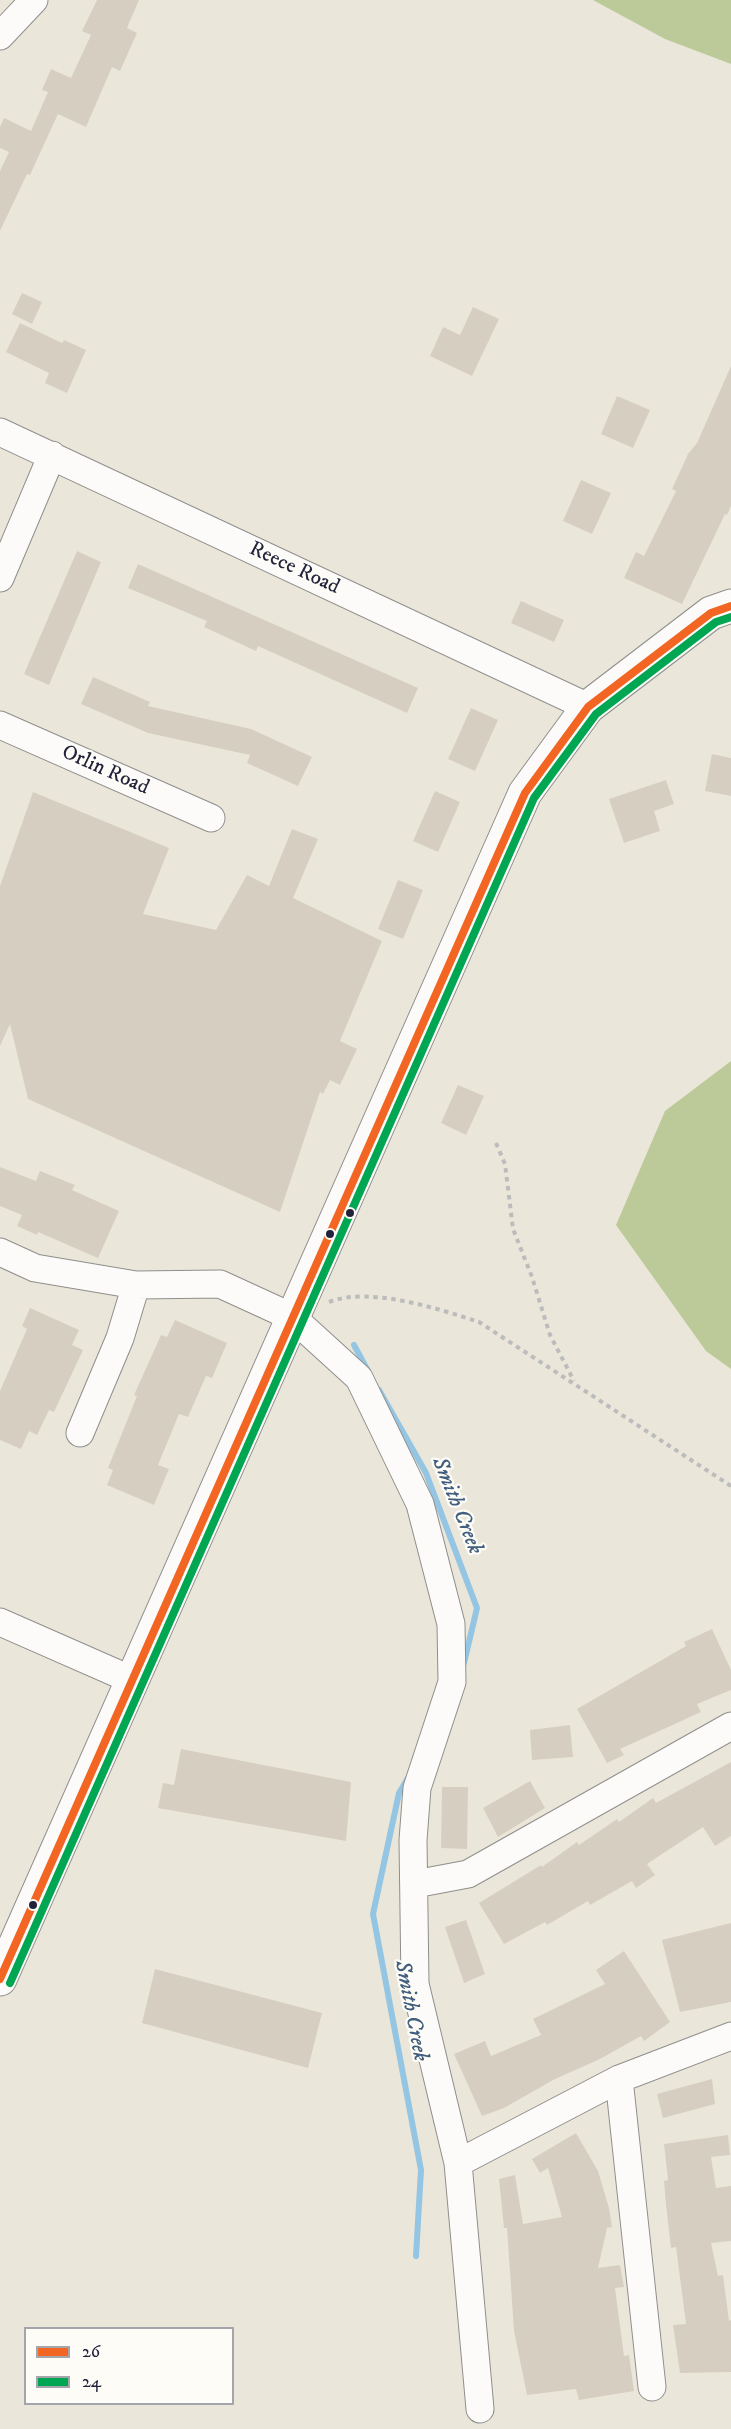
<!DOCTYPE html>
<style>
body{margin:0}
#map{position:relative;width:731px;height:2429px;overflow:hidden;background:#eae7da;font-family:"IM FELL DW Pica",serif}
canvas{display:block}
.legend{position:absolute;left:24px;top:2327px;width:210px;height:78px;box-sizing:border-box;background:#fdfcf7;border:2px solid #a5a5ac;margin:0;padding:8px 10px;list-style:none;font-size:18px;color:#22223b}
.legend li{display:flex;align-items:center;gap:12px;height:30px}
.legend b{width:30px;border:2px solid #a5a5ac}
</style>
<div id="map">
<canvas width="731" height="2429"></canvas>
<ul class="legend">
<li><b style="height:8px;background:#f26522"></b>26</li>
<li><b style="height:8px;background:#00a651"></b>24</li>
</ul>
</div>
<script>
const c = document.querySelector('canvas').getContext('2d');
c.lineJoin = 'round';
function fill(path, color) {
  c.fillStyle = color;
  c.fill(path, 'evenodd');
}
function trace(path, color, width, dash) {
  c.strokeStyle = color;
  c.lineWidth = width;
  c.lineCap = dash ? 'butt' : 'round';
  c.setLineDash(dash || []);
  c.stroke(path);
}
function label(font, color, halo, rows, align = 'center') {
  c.font = font + ' "IM FELL DW Pica",serif';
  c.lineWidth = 4.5;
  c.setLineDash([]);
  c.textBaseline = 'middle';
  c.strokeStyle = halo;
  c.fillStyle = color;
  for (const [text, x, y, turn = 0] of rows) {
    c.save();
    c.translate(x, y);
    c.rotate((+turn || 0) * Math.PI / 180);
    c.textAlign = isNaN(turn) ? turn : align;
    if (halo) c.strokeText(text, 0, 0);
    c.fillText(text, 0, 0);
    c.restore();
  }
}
const forest = new Path2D(`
 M 593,0 L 731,0 L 731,64 L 665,39 Z
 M 731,1061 L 731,1369 L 706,1351 L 616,1225 L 665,1111 Z`);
const stream = new Path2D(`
 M 354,1345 L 368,1371
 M 379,1390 L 426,1473 L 477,1608 L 464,1663
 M 408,1778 L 399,1793 L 373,1914 L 421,2170 L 416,2256`);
const building = new Path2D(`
 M 97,0 L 139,0 L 127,28 L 137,33 L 120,71 L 112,67 L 86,127 L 58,114 L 30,175 L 27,174 L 0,231 L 0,171 L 9,152 L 0,148 L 0,127 L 4,118 L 31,131 L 48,92 L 42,90 L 51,69 L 71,78 L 91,35 L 82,31 Z
 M 22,293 L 42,302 L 32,324 L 12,314 Z
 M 473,307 L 499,319 L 472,376 L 430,356 L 443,327 L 460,335 Z
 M 20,323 L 62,343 L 64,340 L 86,350 L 67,393 L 45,383 L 49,373 L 6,352 Z
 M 731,366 L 731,506 L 727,515 L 725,514 L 682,604 L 624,578 L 636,552 L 644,556 L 676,491 L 672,489 L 688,454 L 697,443 Z
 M 617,396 L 650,410 L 633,448 L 601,434 Z
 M 581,480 L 611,493 L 592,534 L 563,521 Z
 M 77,551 L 101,562 L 49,685 L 24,674 Z
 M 138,564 L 418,688 L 407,713 L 258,646 L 256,651 L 204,627 L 207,621 L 128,588 Z
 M 521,601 L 564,620 L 554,642 L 511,623 Z
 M 93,677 L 150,702 L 148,706 L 251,729 L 312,757 L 298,786 L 247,763 L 250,755 L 148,733 L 81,704 Z
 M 471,708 L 498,720 L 475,771 L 448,759 Z
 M 712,754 L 731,758 L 731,796 L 705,791 Z
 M 666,780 L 674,804 L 654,811 L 660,831 L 624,843 L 609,799 Z
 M 435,791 L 460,802 L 438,852 L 413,841 Z
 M 33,792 L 169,848 L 143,914 L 216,930 L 247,875 L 269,886 L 292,829 L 318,839 L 293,898 L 382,941 L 340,1041 L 357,1049 L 340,1085 L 330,1080 L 323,1094 L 320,1092 L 280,1212 L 28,1099 L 10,1024 L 0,1046 L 0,886 Z
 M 398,880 L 423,890 L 403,939 L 378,929 Z
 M 458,1085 L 484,1096 L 466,1135 L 441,1123 Z
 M 0,1167 L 36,1181 L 40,1171 L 75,1185 L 72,1190 L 119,1211 L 98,1258 L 38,1232 L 37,1235 L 17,1226 L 22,1215 L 0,1206 Z
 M 30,1308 L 79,1330 L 72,1345 L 83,1350 L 54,1412 L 49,1410 L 37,1435 L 29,1431 L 21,1449 L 0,1440 L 0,1391 L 27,1329 L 22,1326 Z
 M 175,1320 L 227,1343 L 212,1378 L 206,1376 L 188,1417 L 179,1414 L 158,1465 L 169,1469 L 154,1505 L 107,1485 L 113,1470 L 108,1468 L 137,1396 L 134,1395 L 161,1335 L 167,1337 Z
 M 712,1629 L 731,1670 L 731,1690 L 697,1704 L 701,1712 L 620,1749 L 624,1755 L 607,1763 L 577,1709 L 686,1646 L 684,1642 Z
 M 570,1725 L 573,1757 L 532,1760 L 530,1730 Z
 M 181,1749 L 351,1782 L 346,1841 L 158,1808 L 163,1783 L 174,1785 Z
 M 731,1762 L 731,1836 L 715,1846 L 703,1827 L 647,1864 L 655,1875 L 636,1888 L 632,1881 L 590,1905 L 588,1901 L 547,1925 L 545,1922 L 504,1944 L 479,1903 L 541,1865 L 542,1867 L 577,1842 L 579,1845 L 617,1819 L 619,1822 L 653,1798 L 656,1803 Z
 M 530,1781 L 545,1808 L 498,1837 L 483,1808 Z
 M 442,1787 L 468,1787 L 467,1849 L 441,1848 Z
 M 466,1920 L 485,1974 L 464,1983 L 445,1927 Z
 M 731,1923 L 731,2002 L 680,2012 L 662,1940 Z
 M 624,1951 L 670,2022 L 644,2041 L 641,2036 L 600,2059 L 555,2079 L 504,2108 L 482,2116 L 454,2054 L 485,2041 L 491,2056 L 541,2035 L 533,2019 L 605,1984 L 596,1970 Z
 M 155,1969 L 322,2013 L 308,2068 L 142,2023 Z
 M 712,2079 L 715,2104 L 663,2118 L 657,2094 Z
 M 576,2133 L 598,2171 L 609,2208 L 612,2227 L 607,2228 L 598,2268 L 620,2265 L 624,2287 L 615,2288 L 624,2356 L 629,2355 L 634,2391 L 579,2400 L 576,2389 L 527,2395 L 514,2331 L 507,2228 L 504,2228 L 499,2179 L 515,2175 L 523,2224 L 562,2217 L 548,2168 L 540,2173 L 532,2159 Z
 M 728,2135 L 730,2155 L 711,2157 L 716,2188 L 731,2186 L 731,2241 L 711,2243 L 718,2276 L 723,2275 L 729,2321 L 731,2320 L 731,2372 L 680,2373 L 673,2325 L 686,2324 L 676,2247 L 671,2248 L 666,2205 L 664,2181 L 668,2180 L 664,2144 Z`);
const path = new Path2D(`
 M 496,1143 L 505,1164 L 513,1229 L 532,1277 L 550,1335 L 574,1381
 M 329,1302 C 370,1286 439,1309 479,1322 L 731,1486`);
const minor = new Path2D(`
 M 0,36 L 34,0
 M 0,432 L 588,707
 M 0,578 L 52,455
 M 0,725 L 211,818
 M 0,1252 L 35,1268 L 136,1285 L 220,1284 L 292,1317 L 359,1378 L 420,1504 L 451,1624 L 452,1682 L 417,1788 L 413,1840 L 415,1984 L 458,2163 L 480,2409
 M 80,1433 L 120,1338 L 136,1285
 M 0,1622 L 132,1680
 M 415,1884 L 468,1874 L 731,1726
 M 619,2079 L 652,2387
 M 458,2163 L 619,2079 L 731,2036`);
const major = new Path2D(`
 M 0,1979 L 525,793 L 588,707 L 711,613 L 731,606`);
const bus1 = new Path2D(`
 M 0,1979 L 525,793 L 588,707 L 711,613 L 731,606`);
const bus2 = new Path2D(`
 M 10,1983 L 534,798 L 596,714 L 716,622 L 731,617`);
const markers = [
 [350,1213,5,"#22223b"],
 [330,1234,5,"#22223b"],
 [33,1905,5,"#22223b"]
];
const streetNames = [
 ["Reece Road",294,569,25],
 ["Orlin Road",105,771,24]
];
const waterNames = [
 ["Smith Creek",456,1506,68],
 ["Smith Creek",410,2011,79]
];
fill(forest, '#bcca99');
trace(stream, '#94c5e2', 6);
fill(building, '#d7cec2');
trace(minor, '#908e8c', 29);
trace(major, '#908e8c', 35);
trace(path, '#bdbcbd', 4, [4.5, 4.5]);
trace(minor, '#fcfbf9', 27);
trace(major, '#fcfbf9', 33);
trace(bus1, '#f26522', 8);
trace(bus2, '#00a651', 8);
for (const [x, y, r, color] of markers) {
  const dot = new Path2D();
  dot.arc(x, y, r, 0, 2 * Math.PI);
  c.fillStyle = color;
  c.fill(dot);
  trace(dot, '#fdfcf7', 2);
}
label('21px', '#22223b', '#fdfcf7', streetNames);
label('italic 22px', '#415e7f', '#fdfcf7', waterNames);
</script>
